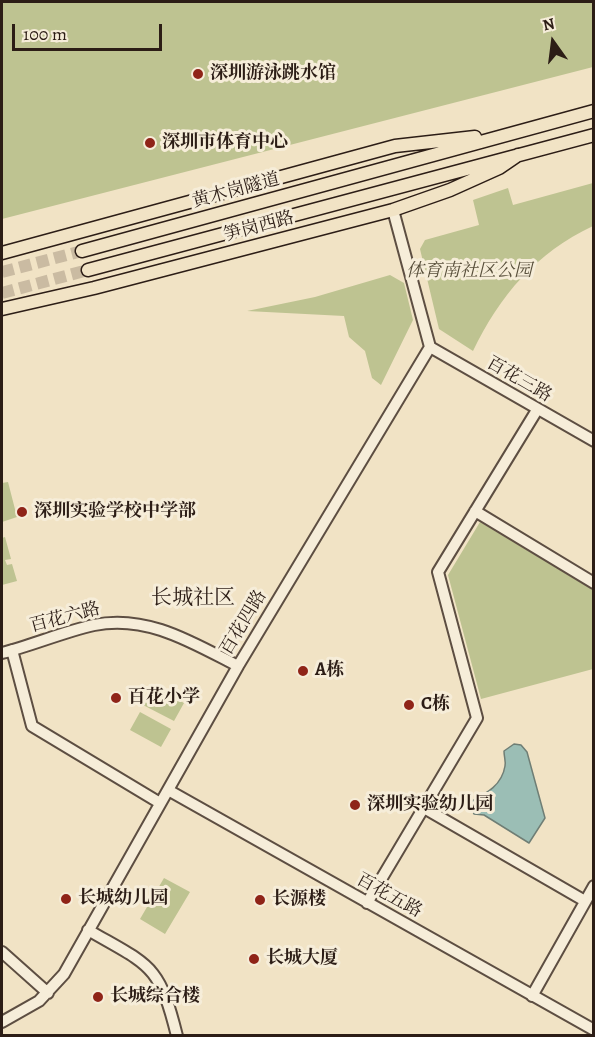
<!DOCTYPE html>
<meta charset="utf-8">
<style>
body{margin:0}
#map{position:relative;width:595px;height:1037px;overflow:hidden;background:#f1e3c5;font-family:Alegreya,serif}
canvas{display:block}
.frame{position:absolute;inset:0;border:3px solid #2c1d16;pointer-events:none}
.north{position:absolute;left:523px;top:12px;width:60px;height:60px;-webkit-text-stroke:4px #f6edd9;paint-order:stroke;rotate:346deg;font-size:16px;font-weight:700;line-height:24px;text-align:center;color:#2c1d16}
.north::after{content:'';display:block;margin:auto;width:21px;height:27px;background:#2c1d16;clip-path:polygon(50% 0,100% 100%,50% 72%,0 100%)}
.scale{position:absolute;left:12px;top:24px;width:150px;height:27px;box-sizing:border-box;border:3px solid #2c1d16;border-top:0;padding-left:8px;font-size:18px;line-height:21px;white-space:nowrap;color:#2c1d16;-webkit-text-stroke:4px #f6edd9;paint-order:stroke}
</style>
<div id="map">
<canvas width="595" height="1037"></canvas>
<div class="frame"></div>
<div class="north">N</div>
<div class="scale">100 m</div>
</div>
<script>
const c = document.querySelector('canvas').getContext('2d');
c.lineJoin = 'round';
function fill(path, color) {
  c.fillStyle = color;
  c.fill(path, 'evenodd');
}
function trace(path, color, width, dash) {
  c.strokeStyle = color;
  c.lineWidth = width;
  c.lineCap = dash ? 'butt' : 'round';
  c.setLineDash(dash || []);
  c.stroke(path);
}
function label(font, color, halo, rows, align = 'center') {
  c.font = font + ' Alegreya,"Noto Serif SC",serif';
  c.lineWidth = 6;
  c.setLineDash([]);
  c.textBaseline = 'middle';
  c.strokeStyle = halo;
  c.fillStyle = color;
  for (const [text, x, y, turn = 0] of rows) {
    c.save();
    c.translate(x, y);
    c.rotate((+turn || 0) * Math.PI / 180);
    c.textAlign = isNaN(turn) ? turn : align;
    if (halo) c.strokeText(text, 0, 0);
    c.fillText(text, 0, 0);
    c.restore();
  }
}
const green = new Path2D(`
 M 2,2 L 593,2 L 593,67 L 2,219 Z
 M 593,183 L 593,226 C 536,253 500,295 473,351 L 439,329 L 420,249 L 425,240 L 479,225 L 473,200 L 508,188 L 513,205 Z
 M 390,275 L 404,283 L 413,320 L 381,385 L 372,378 L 365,351 L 349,337 L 344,316 L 247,311 L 315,297 Z
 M 8,482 L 17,517 L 2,522 L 2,483 Z
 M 480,522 L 593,590 L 593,669 L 481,699 L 448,575 Z
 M 5,537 L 11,559 L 5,560 L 7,565 L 12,564 L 17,581 L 2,585 L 2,538 Z
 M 153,686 L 184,703 L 174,721 L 143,705 Z
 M 140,712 L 171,729 L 161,747 L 130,730 Z
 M 164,878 L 190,892 L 165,934 L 140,919 Z`);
const water = new Path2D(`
 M 514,744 L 521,745 L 527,752 L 545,818 L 529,843 L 484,815 L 474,814 L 470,805 L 472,801 C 487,793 502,785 505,766 C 506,761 504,757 504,751 Z`);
const majorTunnel = new Path2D(`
 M 2,272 L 82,251
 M 2,293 L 88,270`);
const minor = new Path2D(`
 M 430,347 L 594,441
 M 475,511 L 594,583
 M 12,650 L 32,726 L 160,803
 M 2,653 C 33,645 63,632 94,625 C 147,614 193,643 238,666
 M 168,790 L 594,1030
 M 424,808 L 585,901
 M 367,903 L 477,718 L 438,572 L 537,410
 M 88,930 C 150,966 159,963 177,1036
 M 2,952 L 48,993
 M 532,996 L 594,886
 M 2,1022 L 39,1001 L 64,974 L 238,666 L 430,347 L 393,210`);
const major = new Path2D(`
 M 82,251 L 594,111
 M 2,253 L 395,146 L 475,137
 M 88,270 L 594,135
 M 2,309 L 94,288 L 393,210 L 450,190 L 499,168 L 518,155`);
const markers = [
 [198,74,6,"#8f2418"],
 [150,143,6,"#8f2418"],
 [22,512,6,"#8f2418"],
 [303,671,6,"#8f2418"],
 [116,698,6,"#8f2418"],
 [409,705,6,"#8f2418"],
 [355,805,6,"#8f2418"],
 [66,899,6,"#8f2418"],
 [260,900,6,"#8f2418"],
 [254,959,6,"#8f2418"],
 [98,997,6,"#8f2418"]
];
const poiNames = [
 ["深圳游泳跳水馆",210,74],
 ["深圳市体育中心",162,143],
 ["深圳实验学校中学部",34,512],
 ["A栋",315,671],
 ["百花小学",128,698],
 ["C栋",421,705],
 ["深圳实验幼儿园",367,805],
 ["长城幼儿园",78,899],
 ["长源楼",272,900],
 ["长城大厦",266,959],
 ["长城综合楼",110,997]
];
const streetNames = [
 ["黄木岗隧道",236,191,-15],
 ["笋岗西路",259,227,-15],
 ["百花三路",519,380,30],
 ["百花六路",65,618,-15],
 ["百花四路",244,623,-59],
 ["百花五路",389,896,29]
];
const parkNames = [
 ["体育南社区公园",469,272]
];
const quarterNames = [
 ["长城社区",193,599]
];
fill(green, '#bec391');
fill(water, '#9bbeb5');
trace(water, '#6f7e75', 1.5);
trace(majorTunnel, '#cabba2', 12, [12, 6]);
trace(minor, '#5d4e42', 14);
trace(major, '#2c1d16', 15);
trace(minor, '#f6edd9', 10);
trace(major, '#f1e3c5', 12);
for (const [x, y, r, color] of markers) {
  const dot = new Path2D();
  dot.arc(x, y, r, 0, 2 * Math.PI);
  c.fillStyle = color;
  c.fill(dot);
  trace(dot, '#f6edd9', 2);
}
label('bold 18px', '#2c1d16', '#f6edd9', poiNames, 'left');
label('18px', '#2c1d16', '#f6edd9', streetNames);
label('italic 18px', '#584f3b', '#f6edd9', parkNames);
label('21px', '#2c1d16', '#f6edd9', quarterNames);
</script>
